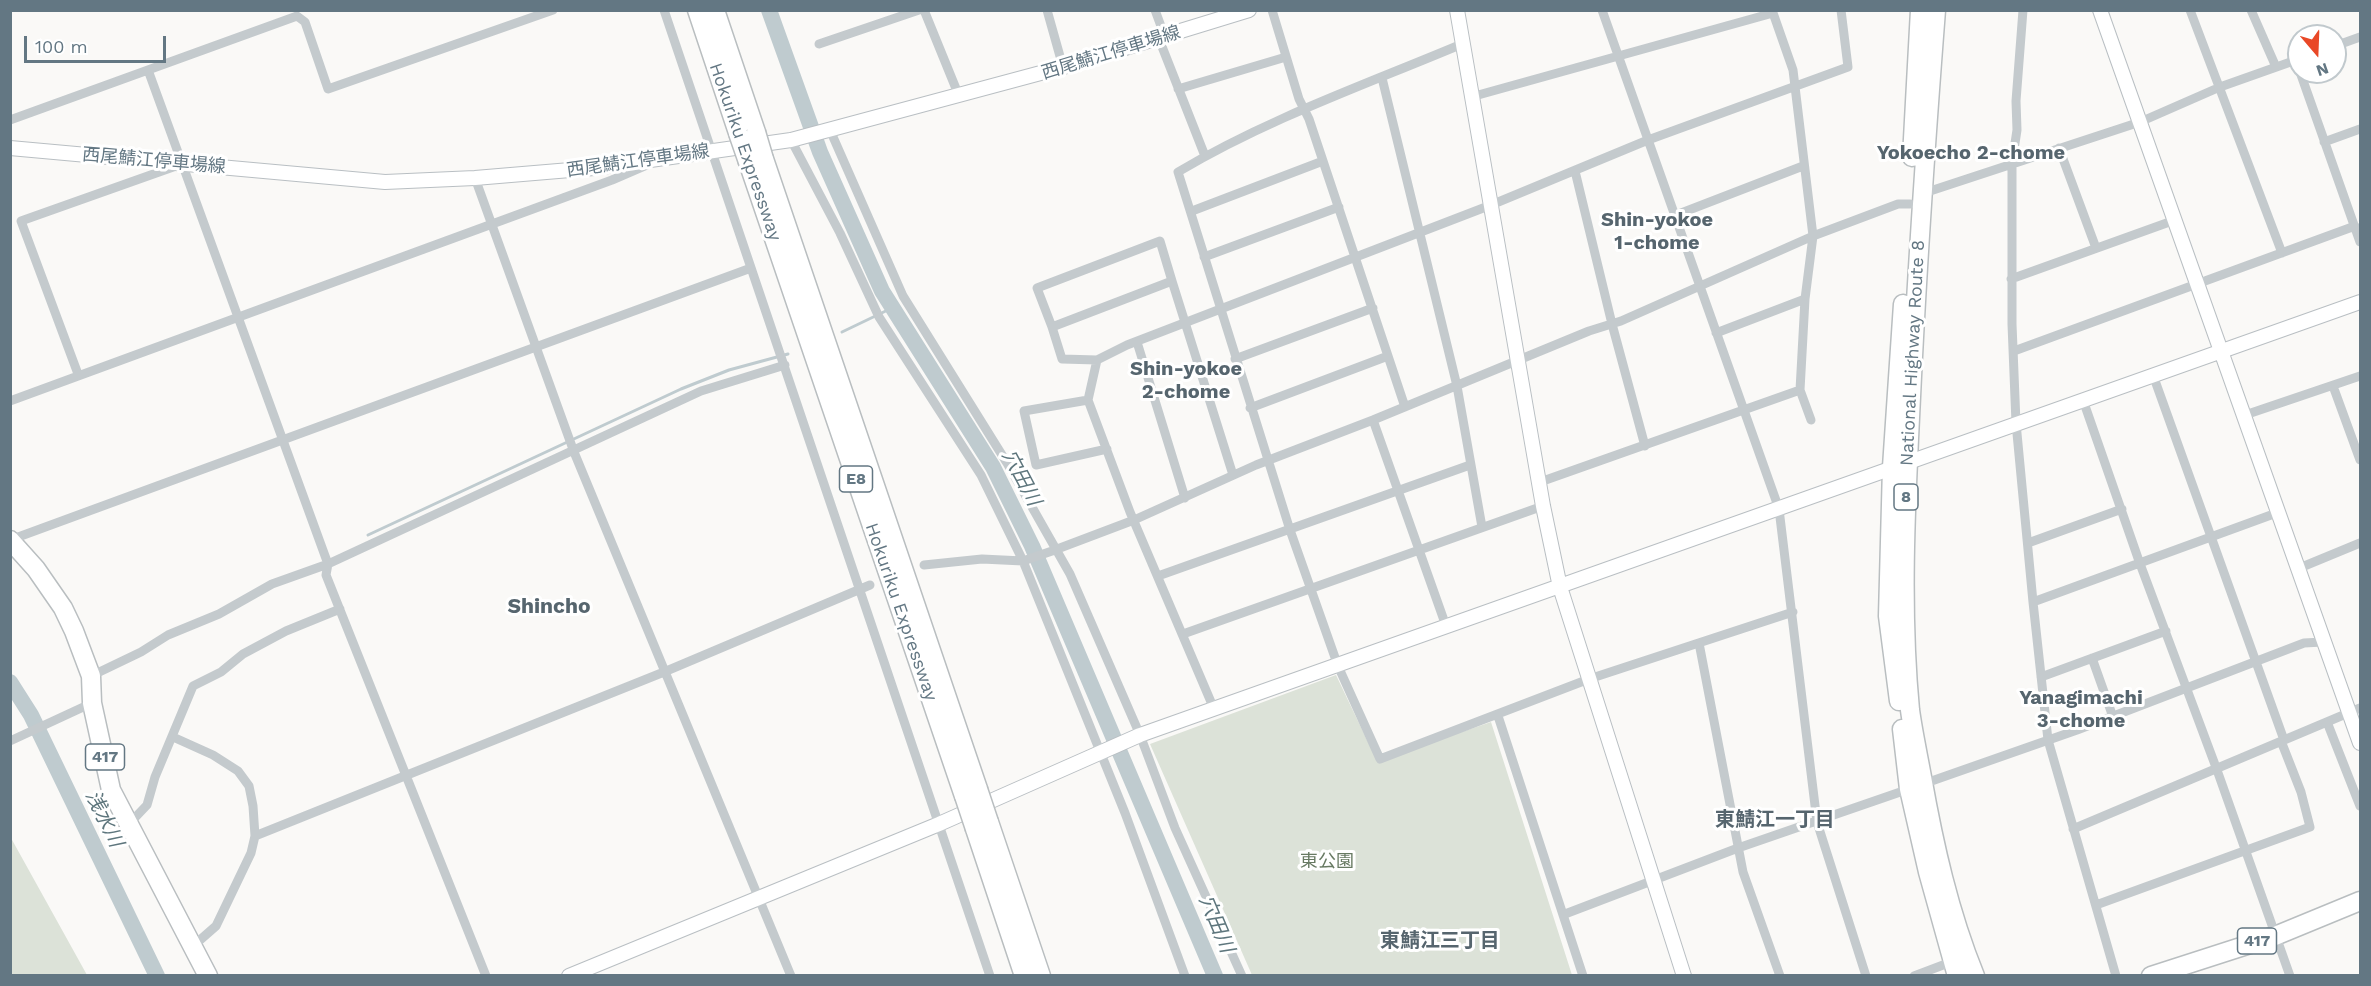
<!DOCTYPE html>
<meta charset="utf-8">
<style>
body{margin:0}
#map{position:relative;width:2371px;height:986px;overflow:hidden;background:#faf9f7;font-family:"Work Sans",sans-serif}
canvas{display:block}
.frame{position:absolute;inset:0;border:12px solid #637783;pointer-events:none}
.north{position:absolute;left:2287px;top:24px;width:60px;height:60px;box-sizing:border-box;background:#fff;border:2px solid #c1c9cd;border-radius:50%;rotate:161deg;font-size:16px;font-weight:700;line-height:24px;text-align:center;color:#637783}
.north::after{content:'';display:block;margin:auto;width:21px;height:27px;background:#e94827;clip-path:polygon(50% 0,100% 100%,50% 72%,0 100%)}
.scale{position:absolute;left:24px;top:36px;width:142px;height:27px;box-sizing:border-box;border:3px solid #637783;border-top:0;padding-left:8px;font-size:18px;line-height:21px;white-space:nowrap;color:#637783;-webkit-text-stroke:4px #fff;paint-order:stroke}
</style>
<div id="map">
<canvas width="2371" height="986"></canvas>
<div class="frame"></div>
<div class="north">N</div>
<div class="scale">100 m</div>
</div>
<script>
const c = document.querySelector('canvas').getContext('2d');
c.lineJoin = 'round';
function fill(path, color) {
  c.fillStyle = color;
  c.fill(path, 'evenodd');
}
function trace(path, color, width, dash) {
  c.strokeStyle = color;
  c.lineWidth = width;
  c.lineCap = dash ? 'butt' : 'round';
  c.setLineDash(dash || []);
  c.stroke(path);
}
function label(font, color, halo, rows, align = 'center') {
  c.font = font + ' "Work Sans","Noto Sans JP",sans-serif';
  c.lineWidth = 6;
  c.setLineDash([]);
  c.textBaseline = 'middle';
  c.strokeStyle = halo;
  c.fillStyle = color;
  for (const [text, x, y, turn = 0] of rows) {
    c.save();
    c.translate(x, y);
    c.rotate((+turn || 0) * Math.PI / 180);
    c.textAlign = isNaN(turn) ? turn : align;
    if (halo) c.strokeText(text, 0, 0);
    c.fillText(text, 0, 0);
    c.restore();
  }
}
const green = new Path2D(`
 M 1336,675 L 1377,761 L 1491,722 L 1572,975 L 1252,975 L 1150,744 Z
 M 11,838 L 87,975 L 11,975 Z`);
const stream = new Path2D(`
 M 842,332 L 892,308
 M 368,535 L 681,389 L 729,370 L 788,354`);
const river = new Path2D(`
 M 769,10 L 820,152 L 882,291 L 993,467 L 1032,546 L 1215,976
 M 10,682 L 31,715 L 157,976`);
const street = new Path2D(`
 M 664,10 L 990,976
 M 924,10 L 959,96
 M 1047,10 L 1063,67
 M 1155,10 L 1165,37
 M 1272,10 L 1299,99 L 1309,119 L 1405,407
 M 1602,10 L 1779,509 L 1817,822 L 1866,976
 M 2023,10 L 2016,101 L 2017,130 L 2012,163 L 2012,324 L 2016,423 L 2033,602 L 2048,740 L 2116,976
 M 2190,10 L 2282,253
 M 2251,10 L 2276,67
 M 1159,39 L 1205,156
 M 819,44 L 919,10
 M 1462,44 C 1367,84 1267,119 1178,172 L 1290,530 L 1338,666 L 1380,759 L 1589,679 L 1793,612
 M 2335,46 L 2360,37
 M 148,70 L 328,564 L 326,575 L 486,976
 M 2300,72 L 2360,242
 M 1382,78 L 1457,386 L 1482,527
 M 1178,89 L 1286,57
 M 1471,97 L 1773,13
 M 10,120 L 297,16 L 305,22 L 328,89 L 553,10
 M 830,130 L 903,296 L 1007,463 L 1070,574 L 1140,735 L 1175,828 L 1242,976
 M 791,140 L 840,233 L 879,317 L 981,475 L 1023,561 L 1125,813 L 1185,976
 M 2324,142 L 2360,129
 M 2059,148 L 2096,248
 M 1575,171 L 1612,324 L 1645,446
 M 475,178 L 574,452 L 791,976
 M 1921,194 L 2140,122 L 2220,87 L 2299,59
 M 1192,211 L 1323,161
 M 1676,215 L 1803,166
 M 1204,257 L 1339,207
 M 2011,279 L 2175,220
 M 1052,327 L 1037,288 L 1160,241 L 1172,281
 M 1716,333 L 1805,299
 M 1137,342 L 1185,498
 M 2014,351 L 2355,226
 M 1235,359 L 1373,308
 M 1097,360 L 1062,359 L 1052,327 L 1172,281 L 1233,475
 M 78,374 L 21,221 L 176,166
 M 2153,375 L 2284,740
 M 2333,386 L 2360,460
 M 1800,390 L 1811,420
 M 1088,400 L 1024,411 L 1036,465 L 1107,449
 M 2083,400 L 2139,561 L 2217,770 L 2290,976
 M 10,401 L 612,180 L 649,164
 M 1250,408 L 1388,356
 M 2242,416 L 2360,376
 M 1373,420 L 1446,626
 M 1540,482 L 1800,390 L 1805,299 L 1813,236 L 1793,70 L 1772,10
 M 10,540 L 751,268
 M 2028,543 L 2122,509
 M 924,565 L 982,559 L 1023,561 L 1052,551 L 1134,520 L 1256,465 L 1373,420 L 1589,331 L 1621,321 L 1813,236 L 1898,204 L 1910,204
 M 2297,569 L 2360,543
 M 1158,576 L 1470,465
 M 2033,602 L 2271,515 L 2278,514
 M 1183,634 L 1543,506
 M 1699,643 L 1743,872 L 1780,976
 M 2092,658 L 2113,717
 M 91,676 L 141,652 L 168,635 L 219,614 L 272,584 L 328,564 L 701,391 L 785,365
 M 2041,677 L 2166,631
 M 1214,709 L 1130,512 L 1088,400 L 1097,360 L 1127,345 L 1491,205 L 1648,140 L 1848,67 L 1841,10
 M 1498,716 L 1583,976
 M 2327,722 L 2360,806
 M 173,737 L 213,755 L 238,771 L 249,786 L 253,806 L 255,836 L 251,853 L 216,926 L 192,947
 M 10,741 L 92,703
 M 1923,784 L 2077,730 L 2304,643 L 2323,642
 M 128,825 L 147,805 L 155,777 L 193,686 L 221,672 L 243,654 L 286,631 L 340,609
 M 2073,829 L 2360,708
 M 255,836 L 664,672 L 870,585
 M 2096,905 L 2310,827 L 2301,792 L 2281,741
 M 1565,914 L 1738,848 L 1909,789
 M 1914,976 L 1951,962`);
const secondary = new Path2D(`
 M 1457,10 L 1543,506 L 1560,587 L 1684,976
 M 2100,10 L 2360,743
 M 10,148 L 385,182 L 475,178 L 594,168 L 791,140 L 1063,67 L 1249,10
 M 569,976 L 939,824 L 1140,735 L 2360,302`);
const highway = new Path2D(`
 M 697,10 L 738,133
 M 715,10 L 756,132
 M 1936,10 C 1926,139 1917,268 1911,397 C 1906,500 1900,606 1910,710 C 1913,732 1918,755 1922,777 C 1934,845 1949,912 1975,976
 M 1912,157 L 1920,10
 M 764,159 L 978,789
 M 748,162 L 964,796
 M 10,540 L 36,569 L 63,608 L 74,631 L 91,676 L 92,703 L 111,790 L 208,976
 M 1899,701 L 1888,616 L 1892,467 L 1903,304
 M 1902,729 L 1909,789 L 1928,872 L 1957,976
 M 989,822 L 1041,976
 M 975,829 L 1024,976
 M 2151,976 L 2275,936 L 2360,901`);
const highwayBridge = new Path2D(`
 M 756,132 L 764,159
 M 738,133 L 748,162
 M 978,789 L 989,822
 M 964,796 L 975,829`);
const shields = [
 [856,479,33],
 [1906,497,24],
 [105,757,39],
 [2257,941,39]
];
const shieldNames = [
 ["E8",856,479],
 ["8",1906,497],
 ["417",105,757],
 ["417",2257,941]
];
const streetNames = [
 ["西尾鯖江停車場線",1111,53,-17],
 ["Hokuriku Expressway",745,152,71],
 ["西尾鯖江停車場線",154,161,5],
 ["西尾鯖江停車場線",638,161,-8],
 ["National Highway Route 8",1913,353,-87],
 ["Hokuriku Expressway",901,612,71]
];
const parkNames = [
 ["東公園",1327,862]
];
const neighbourhoodNames = [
 ["Yokoecho 2-chome",1971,153],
 ["Shin-yokoe",1657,220],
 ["1-chome",1657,243],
 ["Shin-yokoe",1186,369],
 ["2-chome",1186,392],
 ["Yanagimachi",2081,698],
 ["3-chome",2081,721],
 ["東鯖江一丁目",1775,820],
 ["東鯖江三丁目",1440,941]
];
const waterNames = [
 ["穴田川",1021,478,62],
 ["浅水川",104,819,64],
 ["穴田川",1216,924,67]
];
const quarterNames = [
 ["Shincho",549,607]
];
fill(green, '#dce2d8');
trace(stream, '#bfcbcf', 3);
trace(river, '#bfcbcf', 16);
trace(secondary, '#b9bfc3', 16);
trace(highway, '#b9bec0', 21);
trace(street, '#c4cacd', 9);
trace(secondary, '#fff', 14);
trace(highway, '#fff', 18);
trace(highwayBridge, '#b9bec0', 21, []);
trace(highwayBridge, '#fff', 18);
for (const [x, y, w] of shields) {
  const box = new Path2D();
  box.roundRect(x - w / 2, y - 13, w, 26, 4.5);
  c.fillStyle = '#fff';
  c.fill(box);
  trace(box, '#637783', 1.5);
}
label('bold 16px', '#637783', null, shieldNames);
label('18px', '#637783', '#fff', streetNames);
label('18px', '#687a63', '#fff', parkNames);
label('bold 20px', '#56656e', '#fff', neighbourhoodNames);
label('italic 20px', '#5e767d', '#fff', waterNames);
label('bold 21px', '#56656e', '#fff', quarterNames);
</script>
